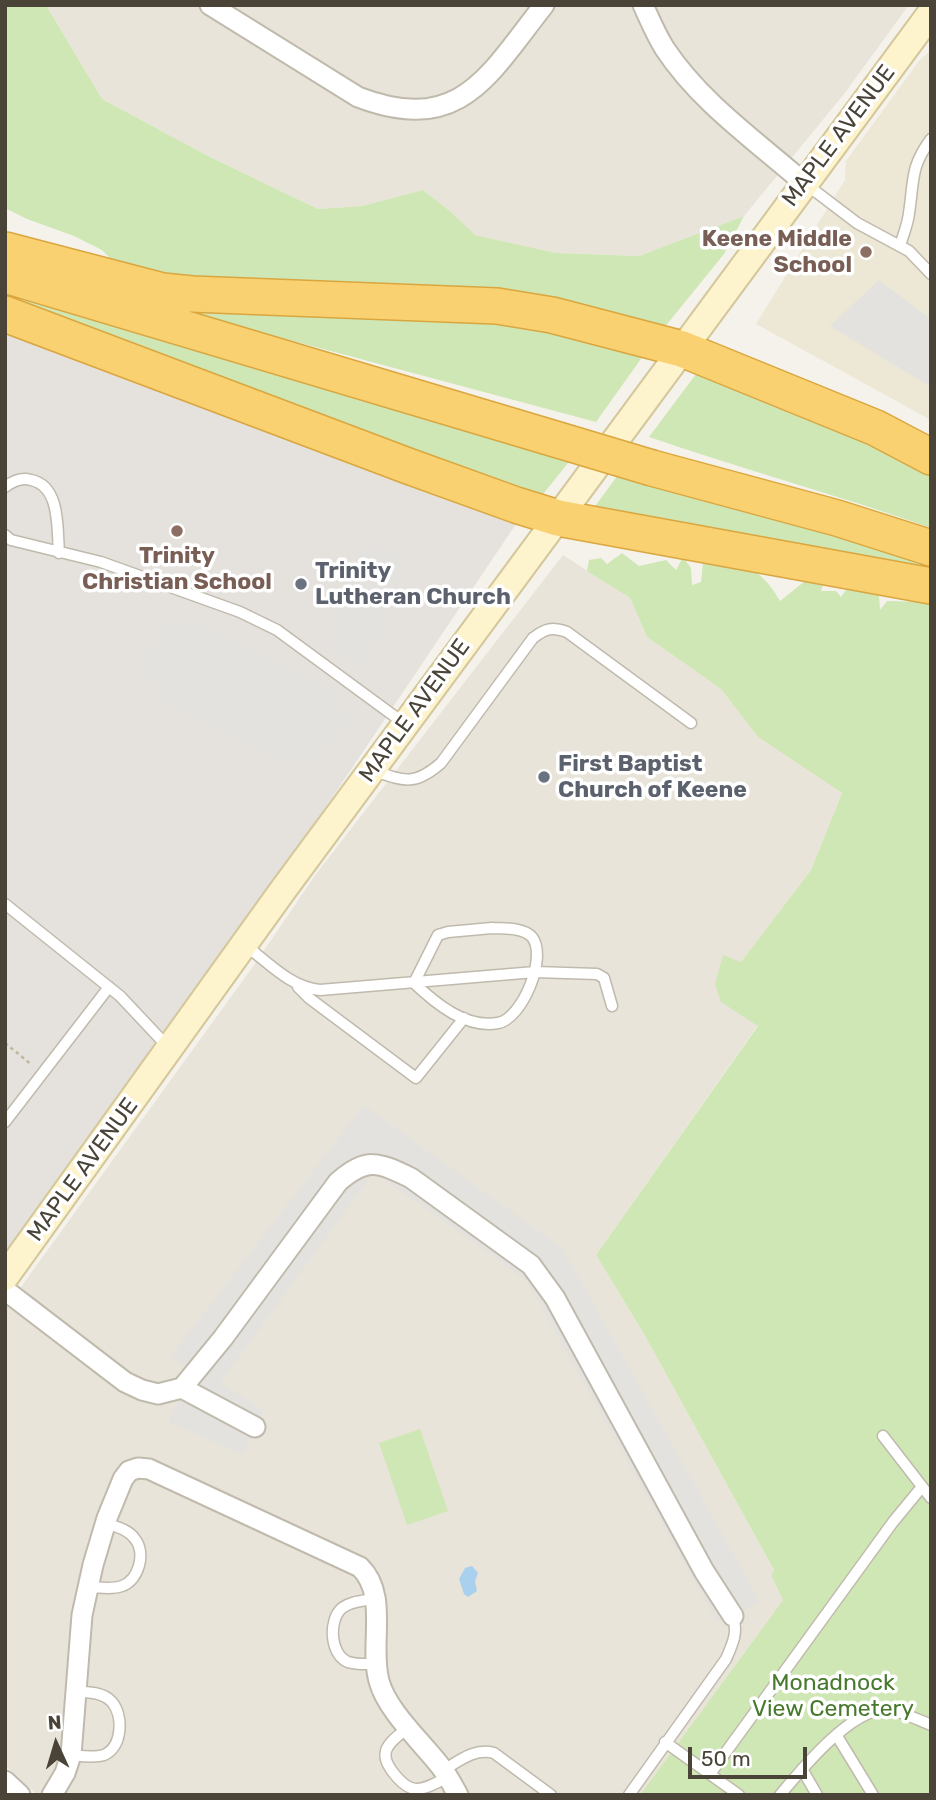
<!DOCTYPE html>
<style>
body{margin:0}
#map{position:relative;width:936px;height:1800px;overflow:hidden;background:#f5f2eb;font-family:Rubik,sans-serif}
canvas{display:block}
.frame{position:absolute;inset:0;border:7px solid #494338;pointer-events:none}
.north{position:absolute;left:21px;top:1709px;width:70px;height:70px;-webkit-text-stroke:5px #fff;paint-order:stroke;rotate:356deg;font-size:19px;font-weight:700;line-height:28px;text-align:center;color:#494338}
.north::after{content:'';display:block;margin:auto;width:24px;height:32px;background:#494338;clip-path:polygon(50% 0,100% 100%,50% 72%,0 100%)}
.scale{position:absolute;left:688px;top:1747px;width:119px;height:32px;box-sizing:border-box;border:4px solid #494338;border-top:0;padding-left:9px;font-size:21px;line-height:24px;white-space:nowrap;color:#494338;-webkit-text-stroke:5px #fff;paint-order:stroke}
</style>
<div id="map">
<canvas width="936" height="1800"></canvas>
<div class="frame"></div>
<div class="north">N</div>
<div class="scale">50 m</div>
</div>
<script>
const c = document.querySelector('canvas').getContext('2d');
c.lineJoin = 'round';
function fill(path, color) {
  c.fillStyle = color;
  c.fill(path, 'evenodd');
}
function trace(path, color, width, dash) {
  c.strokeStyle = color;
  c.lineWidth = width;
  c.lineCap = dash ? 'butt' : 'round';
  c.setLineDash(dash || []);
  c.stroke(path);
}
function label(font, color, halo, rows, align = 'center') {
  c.font = font + ' Rubik,sans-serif';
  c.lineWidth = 7;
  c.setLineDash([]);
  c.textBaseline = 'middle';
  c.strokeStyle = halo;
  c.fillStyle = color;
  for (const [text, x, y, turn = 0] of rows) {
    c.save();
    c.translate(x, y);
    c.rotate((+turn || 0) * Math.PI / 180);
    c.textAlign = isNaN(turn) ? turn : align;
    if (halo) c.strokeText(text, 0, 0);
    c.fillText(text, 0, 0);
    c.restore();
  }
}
const residential = new Path2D(`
 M 46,5 L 909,5 L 844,94 L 744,216 L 639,256 L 556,253 L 474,235 L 451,212 L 423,190 L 362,206 L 318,209 L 208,156 L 102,99 Z
 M 563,555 L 630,598 L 647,637 L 721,689 L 758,737 L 842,793 L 811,870 L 741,962 L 723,956 L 758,1025 L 596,1255 L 644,1334 L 774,1570 L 771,1575 L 783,1600 L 640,1795 L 37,1795 L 5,1765 L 5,1309 L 254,965 L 316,874 Z`);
const industrial = new Path2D(`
 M 5,330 L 506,515 L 516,524 L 305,838 L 5,1256 Z`);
const education = new Path2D(`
 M 931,50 L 931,420 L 756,324 L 845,180 L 846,161 L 919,61 Z`);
const green = new Path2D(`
 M 5,5 L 46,5 L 102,99 L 208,156 L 318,209 L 362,206 L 423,190 L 451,212 L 475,235 L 556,253 L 639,256 L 744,216 L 724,254 L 659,334 L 176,282 L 113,261 L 102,250 L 74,236 L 27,219 L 5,208 Z
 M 5,294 L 573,457 L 535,504 L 5,306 Z
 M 125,296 L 431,311 L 648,349 L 596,422 Z
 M 702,366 L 871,441 L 931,475 L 931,528 C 838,495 742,469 649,437 Z
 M 621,471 L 828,529 L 931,566 L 931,581 L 590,513 Z
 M 622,553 L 639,566 L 666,560 L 676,570 L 683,557 L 691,568 L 692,585 L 701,582 L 703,563 C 711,562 719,560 726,560 C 749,560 770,582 780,601 L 815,573 L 825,578 L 821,591 L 836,591 L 841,597 L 848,587 L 869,584 L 879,595 L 880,610 L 887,601 L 931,602 L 931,1795 L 640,1795 L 783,1600 L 771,1575 L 774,1570 L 644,1334 L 596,1255 L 758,1026 L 721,1002 L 715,984 L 723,955 L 741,962 L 811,870 L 842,793 L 758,737 L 721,689 L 647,637 L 630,598 L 587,571 L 589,560 L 601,558 L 607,564 Z
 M 420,1429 L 448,1511 L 407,1525 L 379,1443 Z`);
const parking = new Path2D(`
 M 879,280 L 931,319 L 931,387 L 830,326 Z
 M 365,545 L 394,552 L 393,555 L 406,560 L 366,664 L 325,649 Z
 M 193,617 L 332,687 L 327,696 L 353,717 L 315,762 L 304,753 L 297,767 L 151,693 L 157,682 L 139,672 L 167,619 L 186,628 Z
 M 364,1105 L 563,1249 L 760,1602 L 717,1622 L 526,1280 L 374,1172 L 220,1383 L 264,1410 L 243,1455 L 168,1422 L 179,1399 L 175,1382 L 189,1370 L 171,1356 Z`);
const water = new Path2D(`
 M 472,1566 L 478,1573 L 475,1581 L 477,1591 L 468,1597 L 464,1594 L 459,1579 L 465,1568 Z`);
const path = new Path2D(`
 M 5,1043 L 32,1065`);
const lane = new Path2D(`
 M 807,185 L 857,223 L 909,251 L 931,274
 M 900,246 C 903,235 908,224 909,213 C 914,181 910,167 931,139
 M 5,487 C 13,481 21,477 31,480 C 61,486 57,530 59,553
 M 5,535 L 11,540 L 101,562 L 240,612 L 277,630 L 405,724
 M 375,771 C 405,782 416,785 441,763 L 533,638 C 546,628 552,627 567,632 L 691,723
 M 5,904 L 120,996 L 168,1047
 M 492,928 C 504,929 523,927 532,937 C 548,957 522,1019 498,1023 C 466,1029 435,1003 414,983 L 438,935 L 448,932 Z
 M 245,945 C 269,963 290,987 320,990 L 535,972 L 597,974 L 604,978 L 612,1006
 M 298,987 L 309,998 L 416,1078 L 464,1018
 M 5,1122 L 109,987
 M 883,1436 L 931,1498
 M 89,1587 C 99,1587 111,1590 122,1586 C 139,1580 146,1553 135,1539 C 128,1529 116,1527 106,1523
 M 374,1599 C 363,1601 351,1601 342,1608 C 328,1620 330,1655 348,1662 C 357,1665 367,1664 376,1664
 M 408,1727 C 401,1734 388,1742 386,1751 C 384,1759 388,1765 392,1771 C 412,1798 422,1790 448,1777
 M 837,1736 L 873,1795
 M 665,1742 L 739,1795
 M 71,1755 C 81,1756 94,1758 104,1755 C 122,1748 124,1716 112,1702 C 103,1692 88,1692 76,1692
 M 802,1769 L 817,1795
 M 444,1770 C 460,1760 475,1748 494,1753 L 551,1795
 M 710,1774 L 893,1522 L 921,1488
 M 629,1795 L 726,1659 C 733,1643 738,1633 733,1616
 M 780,1795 C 801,1770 850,1710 884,1710 C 900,1710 916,1719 931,1725`);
const street = new Path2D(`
 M 210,5 L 358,97 C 460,136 488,76 544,5
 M 643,5 C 650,20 656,35 665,49 C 700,102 756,141 804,183
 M 5,1290 L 125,1382 L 142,1390 L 158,1394 L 182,1388 L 255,1427
 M 182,1388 L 223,1338 L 338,1182 C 367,1157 378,1162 411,1178 L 531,1265 L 555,1298 L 704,1571 L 733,1616
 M 5,1781 L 20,1795
 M 52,1795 L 65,1773 L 71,1755 L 82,1615 L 93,1565 L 107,1518 L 123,1479 L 129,1471 L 138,1468 L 149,1469 L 360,1567 C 389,1595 369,1645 379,1681 C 387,1711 422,1742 441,1767 C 448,1776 453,1786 458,1795`);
const secondary = new Path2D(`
 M 5,1277 L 283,890 L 931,13`);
const highway = new Path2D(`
 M 5,250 L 162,291 L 192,294 L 497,306 L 552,315 L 682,349 L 876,428 L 931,457
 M 5,275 L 545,436
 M 5,314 L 408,466 L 516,505 L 558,518 L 931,586
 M 652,468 L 837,518 L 931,548`);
const highwayBridge = new Path2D(`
 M 545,436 L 652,468`);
const markers = [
 [866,252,7,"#8d6e63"],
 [177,531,7,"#8d6e63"],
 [301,584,7,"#6b7280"],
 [544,777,7,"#6b7280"]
];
const streetNames = [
 ["MAPLE AVENUE",839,136,-53],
 ["MAPLE AVENUE",415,711,-54],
 ["MAPLE AVENUE",83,1170,-54]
];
const educationNames = [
 ["Keene Middle",852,239],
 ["School",852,265],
 ["Trinity",177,556,"center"],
 ["Christian School",177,582,"center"]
];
const worshipNames = [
 ["Trinity",315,571],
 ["Lutheran Church",315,597],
 ["First Baptist",558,764],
 ["Church of Keene",558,790]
];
const parkNames = [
 ["Monadnock",833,1683],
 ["View Cemetery",833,1709]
];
fill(residential, '#e9e4d9');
fill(industrial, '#e5e1dc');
fill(education, '#ede7d5');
fill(green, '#cfe7b5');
fill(parking, '#e4e2df');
fill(water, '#a9d0ef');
trace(lane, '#c0baad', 13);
trace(street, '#c0baad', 23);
trace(secondary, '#d3c79b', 30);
trace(highway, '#daa63f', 38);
trace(path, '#c2b69f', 2.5, [3.5, 3.5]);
trace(lane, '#fff', 10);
trace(street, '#fff', 19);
trace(secondary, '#fdf3cc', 26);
trace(highway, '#fad170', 35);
trace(highwayBridge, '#daa63f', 38, []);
trace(highwayBridge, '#fad170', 35);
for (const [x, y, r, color] of markers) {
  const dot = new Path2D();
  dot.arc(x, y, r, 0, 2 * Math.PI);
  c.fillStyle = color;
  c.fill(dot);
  trace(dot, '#fff', 2.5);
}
label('23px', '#494338', '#fff', streetNames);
label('bold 23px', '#785e54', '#fff', educationNames, 'right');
label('bold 23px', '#5b616d', '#fff', worshipNames, 'left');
label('23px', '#477a2c', '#fff', parkNames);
</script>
